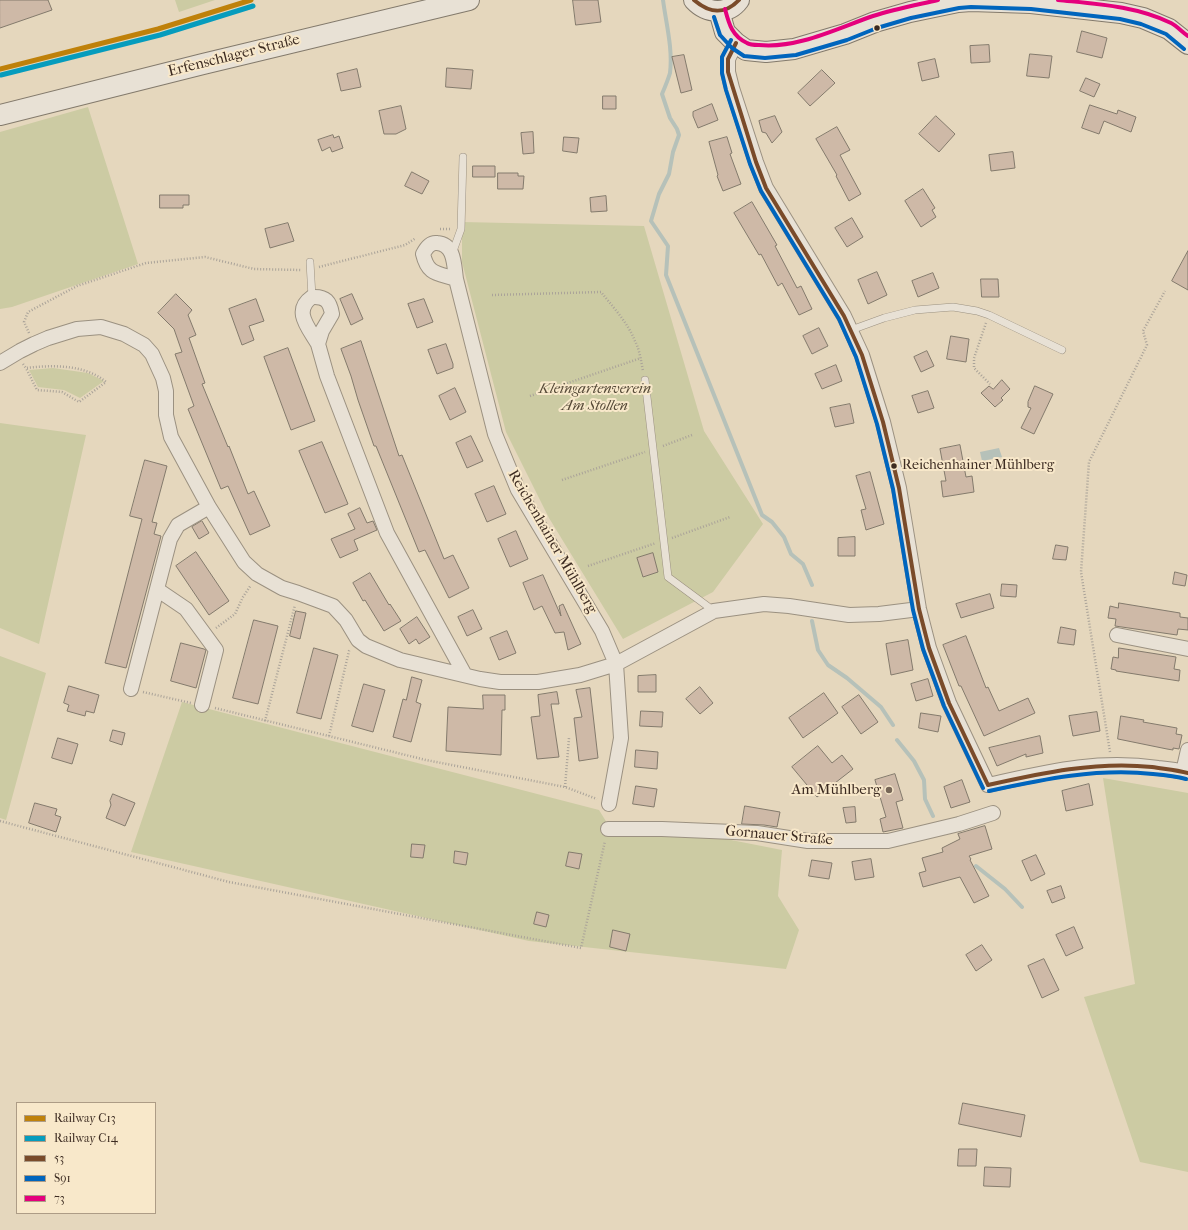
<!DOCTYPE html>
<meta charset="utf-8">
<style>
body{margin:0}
#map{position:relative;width:1188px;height:1230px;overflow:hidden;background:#e5d7bd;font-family:"IM FELL French Canon",serif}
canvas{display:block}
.legend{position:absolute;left:16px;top:1102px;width:140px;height:112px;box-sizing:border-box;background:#f8e8ca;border:1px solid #ad9c86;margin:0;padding:5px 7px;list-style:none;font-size:12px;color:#3c2b21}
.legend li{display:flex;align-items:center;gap:8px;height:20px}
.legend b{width:20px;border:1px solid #ad9c86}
</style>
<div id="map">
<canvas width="1188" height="1230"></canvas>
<ul class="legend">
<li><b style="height:5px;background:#bf810a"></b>Railway C13</li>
<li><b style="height:5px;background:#069cbd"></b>Railway C14</li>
<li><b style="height:5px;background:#7a4b2a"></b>53</li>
<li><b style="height:5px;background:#0065bd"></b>S91</li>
<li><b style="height:5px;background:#e5007d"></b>73</li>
</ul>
</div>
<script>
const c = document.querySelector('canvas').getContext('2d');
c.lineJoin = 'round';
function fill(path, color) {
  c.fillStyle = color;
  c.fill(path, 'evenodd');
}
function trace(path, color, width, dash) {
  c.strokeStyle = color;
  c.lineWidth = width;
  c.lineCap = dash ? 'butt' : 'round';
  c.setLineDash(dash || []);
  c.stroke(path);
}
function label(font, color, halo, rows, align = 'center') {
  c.font = font + ' "IM FELL French Canon",serif';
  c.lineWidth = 4;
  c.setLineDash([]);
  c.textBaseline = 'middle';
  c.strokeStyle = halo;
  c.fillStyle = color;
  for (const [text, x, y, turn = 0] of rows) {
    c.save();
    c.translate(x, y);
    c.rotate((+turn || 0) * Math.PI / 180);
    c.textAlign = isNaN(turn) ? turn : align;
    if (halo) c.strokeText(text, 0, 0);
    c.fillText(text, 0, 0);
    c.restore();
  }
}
const green = new Path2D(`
 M 175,0 L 215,0 L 179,12 Z
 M 88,107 L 138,264 L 12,307 L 0,309 L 0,132 Z
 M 462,222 L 644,226 L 704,431 L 763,524 L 713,592 L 623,639 L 549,518 L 506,432 L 462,262 Z
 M 53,368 L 88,373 L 104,381 L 80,398 L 64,390 L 38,387 L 29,370 Z
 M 0,423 L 86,435 L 39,644 L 0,628 Z
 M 0,656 L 46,673 L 6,820 L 0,818 Z
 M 182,702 L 599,810 L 607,823 L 659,831 L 726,839 L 782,850 L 778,896 L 799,930 L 786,969 L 529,941 L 131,852 Z
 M 1103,778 L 1188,793 L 1188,1172 L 1140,1162 L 1084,997 L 1135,984 Z`);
const water = new Path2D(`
 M 999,448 L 1002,457 L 982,461 L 980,452 Z`);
const stream = new Path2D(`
 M 663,0 C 666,23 673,49 670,73 C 668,80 665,87 662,94 L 670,118 L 677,129 L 679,135 L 673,152 L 669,174 L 659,194 L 651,221 L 668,246 L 666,275 L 762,515 L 772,522 L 784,537 L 791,554 L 803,564 L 812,585
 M 812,621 L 818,650 L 828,665 L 847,678 L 881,707 L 893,725
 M 897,740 L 914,761 L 924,780 L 925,799 L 933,816
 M 976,866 L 1005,889 L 1022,907`);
const building = new Path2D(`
 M 0,0 L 48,0 L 52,10 L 0,28 Z
 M 573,0 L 598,0 L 601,22 L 576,25 Z
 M 1082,31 L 1107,38 L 1102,58 L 1077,52 Z
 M 989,45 L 990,62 L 971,63 L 970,46 Z
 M 1030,54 L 1052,56 L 1049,78 L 1027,76 Z
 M 684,55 L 692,90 L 681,93 L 672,57 Z
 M 935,59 L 939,77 L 922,81 L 918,63 Z
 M 447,68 L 473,70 L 471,89 L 446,87 Z
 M 357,69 L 361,87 L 341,91 L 337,74 Z
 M 822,70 L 835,83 L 810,106 L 798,93 Z
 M 1086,78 L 1100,84 L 1094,97 L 1080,91 Z
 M 603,96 L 616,96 L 616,109 L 603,109 Z
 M 712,104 L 718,120 L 698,128 L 693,116 L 693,112 Z
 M 1090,105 L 1117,114 L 1118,110 L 1136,117 L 1131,132 L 1104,121 L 1099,134 L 1082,128 Z
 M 401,106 L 406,129 L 396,134 L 384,134 L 379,111 Z
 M 775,116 L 782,132 L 772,143 L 766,133 L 762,132 L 759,121 Z
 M 936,116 L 955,134 L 939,152 L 919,134 Z
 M 837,127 L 850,150 L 840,155 L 861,194 L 849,201 L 836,176 L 837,175 L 816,139 Z
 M 533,132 L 534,153 L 523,154 L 521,133 Z
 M 333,135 L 334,138 L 339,136 L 343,148 L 332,152 L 330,147 L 322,151 L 318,140 Z
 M 564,137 L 579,138 L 577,153 L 563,151 Z
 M 727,137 L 732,153 L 730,154 L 741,184 L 723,191 L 717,176 L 718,175 L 709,142 Z
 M 1013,152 L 1015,168 L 991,171 L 989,155 Z
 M 473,166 L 495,166 L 495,177 L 473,177 Z
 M 412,172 L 429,181 L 422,194 L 405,186 Z
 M 498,173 L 518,173 L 518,176 L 524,176 L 523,189 L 498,189 Z
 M 923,189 L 935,208 L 932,210 L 936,217 L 921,227 L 905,201 Z
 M 160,195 L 189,195 L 189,205 L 183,205 L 183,208 L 160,208 Z
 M 606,196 L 607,211 L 591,212 L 590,198 Z
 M 752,202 L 777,245 L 775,246 L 797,288 L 801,286 L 812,309 L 799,315 L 782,283 L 778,286 L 761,254 L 759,255 L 734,213 Z
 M 852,218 L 863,237 L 847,247 L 835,228 Z
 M 288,223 L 294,241 L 270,248 L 265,229 Z
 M 1188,251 L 1188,290 L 1172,281 Z
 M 877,272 L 887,295 L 868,304 L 858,280 Z
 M 933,273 L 939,288 L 918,297 L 912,281 Z
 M 981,279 L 998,279 L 999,297 L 982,297 Z
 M 176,294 L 192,310 L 188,315 L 196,335 L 189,338 L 205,383 L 202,384 L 228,447 L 229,446 L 248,494 L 254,491 L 270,526 L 250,535 L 228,486 L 221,489 L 188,409 L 194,406 L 175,354 L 182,352 L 174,329 L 158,313 Z
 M 352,294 L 363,319 L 351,325 L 340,299 Z
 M 256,299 L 264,321 L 249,326 L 254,340 L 242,345 L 229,309 Z
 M 424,299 L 433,322 L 417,328 L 408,304 Z
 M 819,328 L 828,346 L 812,354 L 803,336 Z
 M 951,336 L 969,339 L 966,362 L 947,359 Z
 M 361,341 L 399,456 L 402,455 L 444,559 L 453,555 L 469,588 L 449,598 L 425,550 L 419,552 L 376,446 L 374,446 L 358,400 L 351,376 L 341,349 Z
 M 446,344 L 453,364 L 453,368 L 437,374 L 428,350 Z
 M 288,348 L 315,421 L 291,430 L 264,357 Z
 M 927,351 L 934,366 L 921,372 L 914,357 Z
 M 836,365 L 842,381 L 822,389 L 815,374 Z
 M 1002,380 L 1010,389 L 1001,398 L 1003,400 L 995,407 L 981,393 L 989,386 L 993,389 Z
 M 1035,386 L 1053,394 L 1034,434 L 1021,428 L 1031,408 L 1028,407 L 1028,402 Z
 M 455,388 L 466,412 L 450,420 L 439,396 Z
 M 928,391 L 934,408 L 918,413 L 912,396 Z
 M 850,404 L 854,423 L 835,427 L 830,408 Z
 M 471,436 L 483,461 L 467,468 L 456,443 Z
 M 322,442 L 348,504 L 325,513 L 299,451 Z
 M 960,445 L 966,477 L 972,476 L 974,492 L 943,497 L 941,481 L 946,481 L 940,449 Z
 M 145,460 L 167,466 L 152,522 L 157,523 L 154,534 L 161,536 L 126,668 L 105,663 L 142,519 L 130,516 Z
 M 870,472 L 884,524 L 866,530 L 861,510 L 866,509 L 856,476 Z
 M 494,486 L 506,514 L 487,522 L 475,494 Z
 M 360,508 L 367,523 L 373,521 L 377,530 L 354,540 L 358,550 L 340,558 L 331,539 L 355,529 L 348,514 Z
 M 202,521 L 209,533 L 199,539 L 192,527 Z
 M 516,531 L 528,559 L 510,567 L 498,539 Z
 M 855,537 L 855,556 L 838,556 L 838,538 Z
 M 1056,545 L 1068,547 L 1066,560 L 1053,559 Z
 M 196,552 L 229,601 L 209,615 L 176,566 Z
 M 653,553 L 658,572 L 643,577 L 637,558 Z
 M 1175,572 L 1187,575 L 1185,586 L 1173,584 Z
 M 370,573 L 389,605 L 390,604 L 401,621 L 384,631 L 365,600 L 363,601 L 353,583 Z
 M 543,575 L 561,616 L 559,606 L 563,604 L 581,644 L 568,650 L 564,632 L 555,633 L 542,606 L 534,610 L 523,583 Z
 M 1002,584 L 1017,585 L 1016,597 L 1001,596 Z
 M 990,594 L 994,608 L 961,618 L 956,604 Z
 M 1119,603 L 1180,613 L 1180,617 L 1188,618 L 1188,630 L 1178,629 L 1177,635 L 1115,626 L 1116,619 L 1108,618 L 1110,606 L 1118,608 Z
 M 473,610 L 482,629 L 467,636 L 458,617 Z
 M 296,611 L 306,613 L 300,639 L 290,636 Z
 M 417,617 L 430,637 L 419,644 L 416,639 L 409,644 L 400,629 Z
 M 254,620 L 278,626 L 258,704 L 233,698 Z
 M 1061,627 L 1076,630 L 1074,645 L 1058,643 Z
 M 507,631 L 516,653 L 499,660 L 490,638 Z
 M 966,636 L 986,688 L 988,687 L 999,711 L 1028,698 L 1035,713 L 984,736 L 961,686 L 959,686 L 943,645 Z
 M 908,640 L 913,670 L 891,675 L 886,644 Z
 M 181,643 L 204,649 L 206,650 L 196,688 L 171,681 Z
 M 314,648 L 338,655 L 321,719 L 297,713 Z
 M 1119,648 L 1176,657 L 1174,669 L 1180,670 L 1179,681 L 1116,671 L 1116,670 L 1111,669 L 1113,657 L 1118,658 Z
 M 656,675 L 656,692 L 638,692 L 638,676 Z
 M 412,677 L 422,680 L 416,702 L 421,704 L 411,742 L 393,737 L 403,699 L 406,700 Z
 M 928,679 L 933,696 L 916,701 L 911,684 Z
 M 364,684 L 385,690 L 373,732 L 352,726 Z
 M 69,686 L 99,695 L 94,713 L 86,711 L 85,716 L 67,711 L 69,705 L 64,703 Z
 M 700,687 L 713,703 L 700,714 L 686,699 Z
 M 590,688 L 598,758 L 579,761 L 574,718 L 582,717 L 576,690 Z
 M 557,692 L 559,704 L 551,704 L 559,757 L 537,759 L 531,717 L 540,716 L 538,695 Z
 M 824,693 L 838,713 L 803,738 L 789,718 Z
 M 483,695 L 505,695 L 505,710 L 502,710 L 501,755 L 446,751 L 448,707 L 483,709 Z
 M 859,695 L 878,722 L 861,734 L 842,707 Z
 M 641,711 L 663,712 L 662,727 L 640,726 Z
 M 1097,712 L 1100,731 L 1073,736 L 1069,716 Z
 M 921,713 L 941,716 L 938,732 L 919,728 Z
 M 1121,716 L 1144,720 L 1143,722 L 1177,728 L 1176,734 L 1182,735 L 1179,749 L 1173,748 L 1173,750 L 1167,749 L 1118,739 Z
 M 113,730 L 125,733 L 122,745 L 110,741 Z
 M 1040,736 L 1043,753 L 1026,757 L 1026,754 L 997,766 L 989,748 Z
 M 58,738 L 78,744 L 72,764 L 52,758 Z
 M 818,746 L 832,763 L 842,755 L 853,769 L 817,797 L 792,767 Z
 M 636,750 L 658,752 L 657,769 L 635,767 Z
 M 895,774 L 903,800 L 896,802 L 903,828 L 883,832 L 880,819 L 886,817 L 875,780 Z
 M 962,780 L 970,802 L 951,808 L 944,787 Z
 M 1089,784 L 1093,805 L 1066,811 L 1062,791 Z
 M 636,786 L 657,789 L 654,807 L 633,804 Z
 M 113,794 L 135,803 L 125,826 L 106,818 L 111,805 L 110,801 Z
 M 35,803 L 57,809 L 55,815 L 61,817 L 56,832 L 29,823 Z
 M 745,806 L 780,812 L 777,827 L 764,825 L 742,824 Z
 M 855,807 L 856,822 L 846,823 L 843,808 Z
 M 985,826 L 992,849 L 969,856 L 971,859 L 970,860 L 989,896 L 974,903 L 960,877 L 923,887 L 919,873 L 926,871 L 922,858 L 943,852 L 942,848 L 960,839 L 958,834 Z
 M 412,844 L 425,845 L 423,858 L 411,857 Z
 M 455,851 L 468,853 L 466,865 L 454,863 Z
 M 569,852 L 582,854 L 579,869 L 566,866 Z
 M 1036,855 L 1045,874 L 1031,881 L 1022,861 Z
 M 871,859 L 874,877 L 855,880 L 852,862 Z
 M 812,860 L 832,863 L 829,879 L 809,876 Z
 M 1061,886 L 1065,898 L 1052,903 L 1047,891 Z
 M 537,912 L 549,915 L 546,927 L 534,924 Z
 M 1074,927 L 1083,948 L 1066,956 L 1056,935 Z
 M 613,930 L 630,934 L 626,951 L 610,947 Z
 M 982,945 L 992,960 L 976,971 L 966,955 Z
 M 1044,959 L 1059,990 L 1042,998 L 1028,966 Z
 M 963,1103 L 1025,1115 L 1021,1137 L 959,1124 Z
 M 959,1149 L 977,1149 L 976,1166 L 958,1166 Z
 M 985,1167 L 1011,1168 L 1010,1187 L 984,1186 Z`);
const path = new Path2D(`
 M 440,229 L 451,229
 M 319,267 L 405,245 L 416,238
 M 492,295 L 601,292 C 613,307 628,323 635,341 C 640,351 641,361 643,371
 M 986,323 L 974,358 L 974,368 L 990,384
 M 29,333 L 24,322 L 28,312 L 77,286 L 146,263 L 205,257 L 254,269 L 301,270
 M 23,364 L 26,368 C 53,365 84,364 106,382 L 79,402 L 62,392 L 37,390 L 26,368
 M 530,396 L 641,358
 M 663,446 L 692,435
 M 562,480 L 645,452
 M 672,538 L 730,517
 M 588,566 L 656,543
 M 216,628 L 235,614 L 243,597 L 251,585
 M 143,692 L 191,703
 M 215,708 L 426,760 L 565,787 L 597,799
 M 265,721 L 295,605
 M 329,736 L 349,651 L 350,649
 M 1110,752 L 1081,572 L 1089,462 L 1147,345 L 1143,331 L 1165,291
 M 565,787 L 569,738
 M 0,821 L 229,882 L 581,948 L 605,841`);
const service = new Path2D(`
 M 452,254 L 461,229 L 463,157
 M 310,262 L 312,297
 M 851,330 L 884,318 L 915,310 L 953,307 L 977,311 L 989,315 L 1062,350
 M 645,380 L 668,577 L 714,611`);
const minor = new Path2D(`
 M 736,43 L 728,59 L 728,72 L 732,88 L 756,162 L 766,188 L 844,316 L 862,355 L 883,422 L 899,488 L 919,609 L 929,648 L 949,703 L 988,785 C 1047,772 1097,759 1158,768 C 1168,769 1178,770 1188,773
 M 456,279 C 437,273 428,275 423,254 C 426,248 430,242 437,243 C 455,244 454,266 456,279 L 495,434 L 518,490 L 602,631 L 616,664 L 621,738 L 609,804
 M 318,344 C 309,328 292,311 312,297 C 326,296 330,302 332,314 L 322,331 L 318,344 L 327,376 L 387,533 L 465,675
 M 0,363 L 20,351 L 34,344 L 48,338 L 77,329 L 101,327 L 124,334 L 144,345 L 152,354 L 163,378 L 166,391 L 166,415 L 171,437 L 209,507 L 244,562 L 257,574 L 282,588 L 298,593 L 333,606 L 346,620 L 358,640 L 366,646 L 400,660 L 480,679 L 500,682 L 538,682 L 580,675 L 616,664 L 714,611 L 764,604 L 789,606 L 849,615 L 879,614 L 919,609
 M 158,590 L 186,609 L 216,650 L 202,705
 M 1117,635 L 1188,649
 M 131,689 L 170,539 L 178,525 L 209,507
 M 1183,772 L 1188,750
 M 608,829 L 662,829 L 757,833 L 808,841 L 888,841 L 959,824 L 993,813`);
const secondary = new Path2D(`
 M 694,0 C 707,14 728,15 739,0
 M 719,11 L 725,32 L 736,43 L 746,50 L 766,52 L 794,49 L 845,34 L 875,22 L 910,12 L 958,2 L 971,1 L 1031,3 L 1121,13 L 1143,18 L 1169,29 L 1188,44
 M 0,115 L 203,64 L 469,0`);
const bus1 = new Path2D(`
 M 694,0 C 709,13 725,15 739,0
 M 736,43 L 728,59 L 728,72 L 756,162 L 766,188 L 844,316 L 862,355 L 883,422 L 899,488 L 919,609 L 929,648 L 949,703 L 988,785
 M 988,785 C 1042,773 1096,761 1152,767 C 1164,769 1176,770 1188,773`);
const bus2 = new Path2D(`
 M 714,17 L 720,35 L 732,48 L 744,56 L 765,58 L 796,55 L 847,40 L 877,28 L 911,18 L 959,8 L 971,7 L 1031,9 L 1120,19 L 1141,24 L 1166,34 L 1184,49
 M 731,40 L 722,57 L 722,73 L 726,90 L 750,164 L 761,191 L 839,319 L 856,357 L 877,424 L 893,489 L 913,610 L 923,649 L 944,706 L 983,788
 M 989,791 C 1044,779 1097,768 1153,774 C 1164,775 1175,776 1186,779`);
const bus3 = new Path2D(`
 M 1058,0 C 1097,4 1136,6 1171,23 C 1177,26 1182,32 1188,36
 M 725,9 C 729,24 732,36 747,43 C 750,45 755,45 759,45 C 797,49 838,28 873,16 C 894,9 916,5 938,0`);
const rail1 = new Path2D(`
 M 0,69 L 158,29 L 251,0`);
const rail2 = new Path2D(`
 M 1,75 L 160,35 L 253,6`);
const markers = [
 [877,28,3.5,"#3c2b21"],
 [894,466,3.5,"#3c2b21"],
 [889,790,4,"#776758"]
];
const busNames = [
 ["Reichenhainer Mühlberg",902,466]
];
const streetNames = [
 ["Erfenschlager Straße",234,56,-14],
 ["Reichenhainer Mühlberg",552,542,60],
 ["Gornauer Straße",779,836,5]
];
const parkNames = [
 ["Kleingartenverein",595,389],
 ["Am Stollen",595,406]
];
const poiNames = [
 ["Am Mühlberg",881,790]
];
fill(green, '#cccba3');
fill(water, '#b6c1b9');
trace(stream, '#b6c1b9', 4);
fill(building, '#ceb9a7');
trace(building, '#837a6c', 1);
trace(service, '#9b9181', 8);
trace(minor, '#9b9181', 16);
trace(secondary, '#837a6c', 22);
trace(path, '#aaa399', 2.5, [1, 2]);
trace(service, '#e8e1d5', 7);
trace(minor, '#e8e1d5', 14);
trace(secondary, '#e8e1d5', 20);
trace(bus1, '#7a4b2a', 4);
trace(bus2, '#0065bd', 4);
trace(bus3, '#e5007d', 4);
trace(rail1, '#bf810a', 5);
trace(rail2, '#069cbd', 5);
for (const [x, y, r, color] of markers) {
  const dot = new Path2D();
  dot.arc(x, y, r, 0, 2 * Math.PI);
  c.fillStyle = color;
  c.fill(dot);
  trace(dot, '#f8e8ca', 1.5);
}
label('14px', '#3c2b21', '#f8e8ca', busNames, 'left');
label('15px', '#3c2b21', '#f8e8ca', streetNames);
label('italic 15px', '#554937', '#f8e8ca', parkNames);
label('15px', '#3c2b21', '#f8e8ca', poiNames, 'right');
</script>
